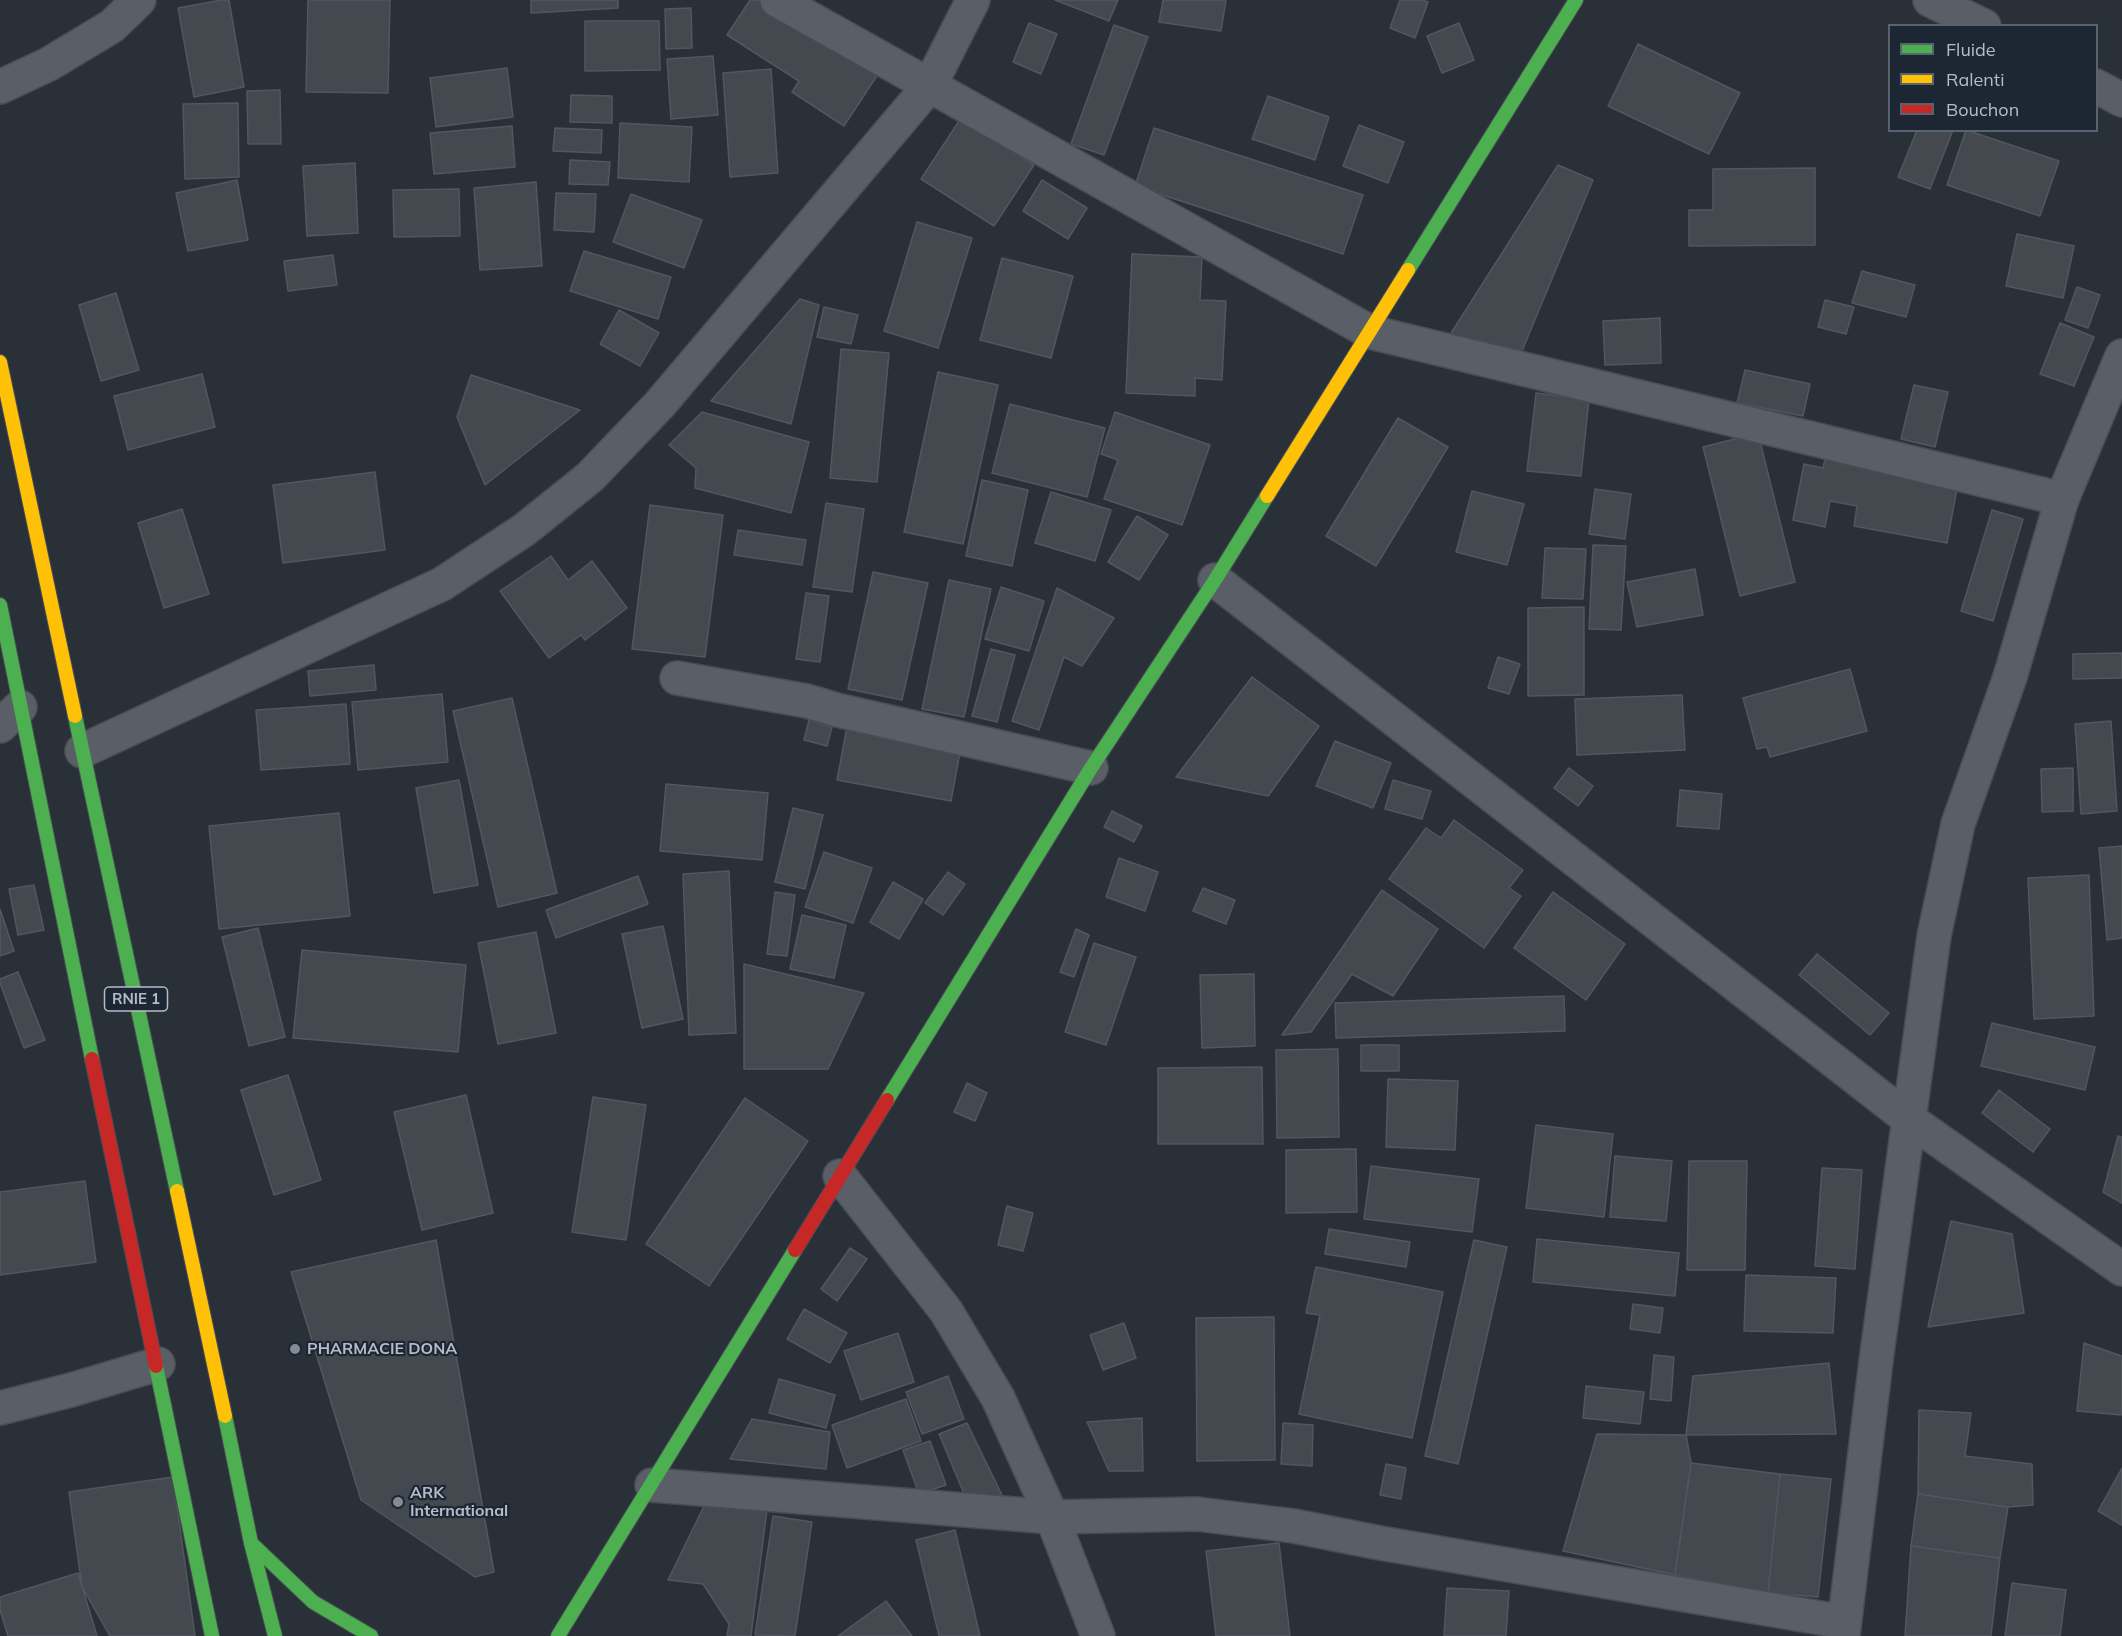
<!DOCTYPE html>
<style>
body{margin:0}
#map{position:relative;width:2122px;height:1636px;overflow:hidden;background:#2a3038;font-family:Mulish,sans-serif}
canvas{display:block}
.legend{position:absolute;left:1888px;top:24px;width:210px;height:108px;box-sizing:border-box;background:#1d2633;border:2px solid #59626f;margin:0;padding:8px 10px;list-style:none;font-size:18px;color:#b4bcc9}
.legend li{display:flex;align-items:center;gap:12px;height:30px}
.legend b{width:30px;border:2px solid #59626f}
</style>
<div id="map">
<canvas width="2122" height="1636"></canvas>
<ul class="legend">
<li><b style="height:8px;background:#4caf50"></b>Fluide</li>
<li><b style="height:8px;background:#ffc107"></b>Ralenti</li>
<li><b style="height:8px;background:#c62828"></b>Bouchon</li>
</ul>
</div>
<script>
const c = document.querySelector('canvas').getContext('2d');
c.lineJoin = 'round';
function fill(path, color) {
  c.fillStyle = color;
  c.fill(path, 'evenodd');
}
function trace(path, color, width, dash) {
  c.strokeStyle = color;
  c.lineWidth = width;
  c.lineCap = dash ? 'butt' : 'round';
  c.setLineDash(dash || []);
  c.stroke(path);
}
function label(font, color, halo, rows, align = 'center') {
  c.font = font + ' Mulish,sans-serif';
  c.lineWidth = 4.5;
  c.setLineDash([]);
  c.textBaseline = 'middle';
  c.strokeStyle = halo;
  c.fillStyle = color;
  for (const [text, x, y, turn = 0] of rows) {
    c.save();
    c.translate(x, y);
    c.rotate((+turn || 0) * Math.PI / 180);
    c.textAlign = isNaN(turn) ? turn : align;
    if (halo) c.strokeText(text, 0, 0);
    c.fillText(text, 0, 0);
    c.restore();
  }
}
const building = new Path2D(`
 M 221,0 L 229,0 L 244,87 L 194,97 L 178,8 Z
 M 308,0 L 390,0 L 388,93 L 306,92 Z
 M 531,0 L 618,0 L 618,8 L 531,13 Z
 M 750,0 L 771,0 L 880,71 L 844,126 L 792,92 L 799,81 L 727,35 Z
 M 1055,0 L 1118,0 L 1109,21 Z
 M 1163,0 L 1226,0 L 1221,31 L 1159,22 Z
 M 1400,0 L 1422,0 L 1428,2 L 1415,38 L 1390,28 Z
 M 691,8 L 692,48 L 666,49 L 665,9 Z
 M 585,21 L 659,21 L 660,70 L 585,71 Z
 M 1029,23 L 1057,34 L 1041,74 L 1013,62 Z
 M 1459,23 L 1474,60 L 1442,73 L 1427,36 Z
 M 1114,25 L 1148,37 L 1104,155 L 1071,144 Z
 M 1638,44 L 1740,93 L 1709,154 L 1608,106 Z
 M 713,56 L 718,115 L 671,119 L 667,59 Z
 M 507,68 L 513,117 L 436,127 L 430,78 Z
 M 771,69 L 778,173 L 730,177 L 723,73 Z
 M 280,90 L 281,144 L 248,144 L 247,91 Z
 M 571,95 L 612,96 L 612,123 L 570,122 Z
 M 1268,96 L 1329,117 L 1315,160 L 1252,139 Z
 M 238,103 L 239,177 L 185,179 L 183,104 Z
 M 961,118 L 1034,165 L 994,226 L 921,179 Z
 M 620,123 L 692,127 L 689,182 L 618,178 Z
 M 1359,125 L 1404,142 L 1388,183 L 1343,166 Z
 M 512,126 L 515,167 L 434,174 L 430,133 Z
 M 555,128 L 602,130 L 601,153 L 553,151 Z
 M 1154,128 L 1363,195 L 1343,254 L 1135,186 Z
 M 1917,130 L 1953,130 L 1930,189 L 1898,177 Z
 M 1966,130 L 2059,161 L 2040,216 L 1947,185 Z
 M 570,160 L 610,162 L 608,185 L 569,184 Z
 M 355,163 L 358,233 L 307,236 L 303,166 Z
 M 1558,165 L 1593,180 L 1522,351 L 1448,338 Z
 M 1815,168 L 1815,245 L 1689,246 L 1689,210 L 1713,210 L 1713,169 Z
 M 237,180 L 248,240 L 188,251 L 176,193 Z
 M 1042,180 L 1087,208 L 1068,239 L 1023,211 Z
 M 536,182 L 542,266 L 480,270 L 474,188 Z
 M 459,189 L 460,236 L 394,237 L 393,190 Z
 M 556,193 L 596,194 L 594,232 L 554,230 Z
 M 631,194 L 702,220 L 684,268 L 613,242 Z
 M 917,222 L 972,238 L 938,348 L 884,331 Z
 M 2017,234 L 2074,246 L 2063,298 L 2006,286 Z
 M 584,251 L 671,277 L 658,319 L 570,291 Z
 M 1132,254 L 1202,257 L 1200,300 L 1226,301 L 1222,380 L 1195,378 L 1195,396 L 1126,393 Z
 M 333,255 L 337,285 L 288,291 L 284,261 Z
 M 1002,258 L 1073,276 L 1051,358 L 980,340 Z
 M 1862,271 L 1915,285 L 1906,317 L 1852,303 Z
 M 2077,287 L 2100,295 L 2088,328 L 2065,320 Z
 M 116,293 L 139,370 L 101,381 L 79,305 Z
 M 800,299 L 819,305 L 791,424 L 711,401 Z
 M 1825,300 L 1854,307 L 1846,334 L 1818,327 Z
 M 824,307 L 858,315 L 851,344 L 817,337 Z
 M 619,310 L 659,333 L 640,366 L 600,344 Z
 M 1660,318 L 1661,363 L 1605,365 L 1603,321 Z
 M 2060,323 L 2094,337 L 2074,386 L 2040,374 Z
 M 841,349 L 889,353 L 877,482 L 830,478 Z
 M 1745,370 L 1810,384 L 1803,416 L 1737,403 Z
 M 938,372 L 998,385 L 963,544 L 904,532 Z
 M 202,374 L 215,427 L 128,450 L 114,396 Z
 M 471,375 L 580,410 L 485,485 L 457,417 Z
 M 1914,385 L 1948,392 L 1935,447 L 1901,439 Z
 M 1536,393 L 1589,399 L 1581,476 L 1527,471 Z
 M 1010,404 L 1105,428 L 1087,497 L 992,473 Z
 M 702,412 L 809,442 L 791,513 L 695,488 L 696,468 L 669,445 Z
 M 1115,412 L 1210,445 L 1182,525 L 1104,499 L 1118,460 L 1101,454 Z
 M 1398,418 L 1448,447 L 1376,566 L 1326,536 Z
 M 1758,433 L 1795,582 L 1740,596 L 1703,447 Z
 M 1825,459 L 1958,483 L 1947,543 L 1854,526 L 1857,506 L 1830,501 L 1825,527 L 1793,520 L 1804,464 L 1823,468 Z
 M 375,472 L 385,550 L 283,563 L 273,485 Z
 M 982,480 L 1028,490 L 1012,566 L 966,556 Z
 M 1595,489 L 1631,494 L 1625,539 L 1589,534 Z
 M 1472,491 L 1524,504 L 1507,565 L 1456,552 Z
 M 1051,492 L 1111,510 L 1095,561 L 1035,543 Z
 M 826,503 L 864,509 L 852,592 L 813,587 Z
 M 650,505 L 723,515 L 705,657 L 632,649 Z
 M 182,509 L 209,594 L 164,608 L 138,523 Z
 M 1992,510 L 2023,519 L 1993,621 L 1961,611 Z
 M 1137,516 L 1168,535 L 1139,580 L 1108,562 Z
 M 738,530 L 806,540 L 802,565 L 734,555 Z
 M 1593,545 L 1626,546 L 1621,630 L 1589,629 Z
 M 1545,548 L 1586,549 L 1583,599 L 1542,598 Z
 M 551,556 L 568,580 L 592,561 L 627,608 L 585,640 L 581,635 L 549,658 L 500,591 Z
 M 1695,569 L 1703,615 L 1637,627 L 1627,582 Z
 M 873,572 L 928,583 L 902,700 L 848,689 Z
 M 949,580 L 991,589 L 964,717 L 922,709 Z
 M 1001,587 L 1044,601 L 1029,651 L 985,639 Z
 M 1057,588 L 1114,618 L 1082,666 L 1064,657 L 1039,730 L 1012,721 Z
 M 806,593 L 829,596 L 820,662 L 796,659 Z
 M 1584,607 L 1584,695 L 1528,696 L 1528,608 Z
 M 991,649 L 1015,655 L 997,722 L 972,716 Z
 M 2122,653 L 2122,678 L 2073,679 L 2073,654 Z
 M 1498,657 L 1520,664 L 1509,694 L 1488,688 Z
 M 374,665 L 376,690 L 310,696 L 308,671 Z
 M 1850,669 L 1867,731 L 1770,757 L 1767,747 L 1757,749 L 1743,698 Z
 M 1252,677 L 1319,726 L 1268,796 L 1176,777 Z
 M 442,694 L 448,762 L 358,770 L 352,702 Z
 M 1682,695 L 1685,750 L 1577,755 L 1575,699 Z
 M 512,698 L 557,893 L 498,907 L 453,711 Z
 M 346,704 L 350,764 L 261,770 L 256,710 Z
 M 809,720 L 832,727 L 827,746 L 804,740 Z
 M 2111,721 L 2117,811 L 2081,814 L 2075,724 Z
 M 847,727 L 961,747 L 951,801 L 837,780 Z
 M 1335,741 L 1391,763 L 1373,808 L 1316,786 Z
 M 1569,768 L 1593,786 L 1578,806 L 1554,788 Z
 M 2073,768 L 2073,811 L 2042,812 L 2041,769 Z
 M 459,780 L 478,885 L 434,893 L 416,788 Z
 M 1393,780 L 1431,791 L 1422,819 L 1385,809 Z
 M 666,784 L 768,793 L 762,860 L 660,851 Z
 M 1680,790 L 1722,794 L 1719,829 L 1677,826 Z
 M 793,808 L 823,815 L 805,889 L 775,882 Z
 M 1112,811 L 1142,826 L 1134,842 L 1104,827 Z
 M 339,813 L 350,916 L 219,929 L 209,826 Z
 M 1454,820 L 1523,870 L 1509,888 L 1521,896 L 1484,948 L 1389,879 L 1426,828 L 1441,838 Z
 M 2122,846 L 2122,938 L 2107,940 L 2099,848 Z
 M 824,852 L 872,868 L 853,923 L 805,907 Z
 M 1119,858 L 1158,872 L 1145,911 L 1106,897 Z
 M 729,871 L 736,1033 L 689,1035 L 683,874 Z
 M 948,872 L 965,884 L 943,915 L 925,903 Z
 M 2089,875 L 2094,1016 L 2034,1019 L 2028,878 Z
 M 638,876 L 648,904 L 556,938 L 546,910 Z
 M 893,882 L 923,899 L 899,939 L 870,922 Z
 M 34,885 L 44,930 L 18,935 L 9,889 Z
 M 1203,888 L 1235,900 L 1226,924 L 1193,911 Z
 M 1382,890 L 1438,929 L 1393,996 L 1352,974 L 1311,1032 L 1282,1035 Z
 M 775,892 L 795,895 L 787,956 L 767,954 Z
 M 1553,892 L 1625,944 L 1586,1000 L 1514,948 Z
 M 0,909 L 14,951 L 0,956 Z
 M 802,915 L 846,925 L 834,978 L 790,969 Z
 M 663,926 L 683,1019 L 642,1028 L 622,934 Z
 M 258,928 L 285,1037 L 249,1046 L 222,937 Z
 M 1076,929 L 1089,935 L 1074,977 L 1060,972 Z
 M 536,932 L 556,1033 L 498,1044 L 478,943 Z
 M 1094,943 L 1136,957 L 1106,1045 L 1065,1032 Z
 M 302,950 L 466,965 L 458,1052 L 293,1038 Z
 M 1817,954 L 1889,1013 L 1870,1035 L 1799,975 Z
 M 744,964 L 864,993 L 828,1069 L 744,1069 Z
 M 18,972 L 45,1040 L 24,1048 L 0,983 L 0,979 Z
 M 1254,974 L 1255,1046 L 1202,1048 L 1200,975 Z
 M 1564,996 L 1565,1031 L 1336,1038 L 1335,1003 Z
 M 1992,1023 L 2095,1047 L 2085,1090 L 1981,1066 Z
 M 1361,1045 L 1399,1045 L 1399,1071 L 1361,1071 Z
 M 1338,1049 L 1339,1137 L 1277,1138 L 1276,1050 Z
 M 1262,1067 L 1263,1144 L 1158,1144 L 1158,1068 Z
 M 288,1075 L 321,1180 L 274,1195 L 241,1090 Z
 M 1388,1079 L 1458,1081 L 1455,1150 L 1386,1147 Z
 M 967,1083 L 987,1093 L 975,1121 L 954,1112 Z
 M 1999,1090 L 2050,1129 L 2033,1152 L 1982,1113 Z
 M 466,1095 L 493,1213 L 422,1230 L 394,1112 Z
 M 593,1097 L 646,1105 L 626,1240 L 572,1232 Z
 M 745,1098 L 808,1141 L 709,1286 L 646,1244 Z
 M 1536,1125 L 1613,1134 L 1604,1217 L 1526,1208 Z
 M 2118,1136 L 2122,1137 L 2122,1203 L 2103,1192 Z
 M 1356,1149 L 1357,1212 L 1286,1213 L 1286,1150 Z
 M 1615,1156 L 1672,1161 L 1666,1221 L 1610,1217 Z
 M 1689,1161 L 1747,1161 L 1745,1270 L 1687,1270 Z
 M 1371,1166 L 1479,1179 L 1472,1232 L 1364,1219 Z
 M 1822,1168 L 1862,1170 L 1855,1269 L 1815,1266 Z
 M 85,1181 L 96,1262 L 0,1275 L 0,1192 Z
 M 1007,1206 L 1033,1213 L 1023,1251 L 998,1245 Z
 M 1951,1221 L 2012,1234 L 2024,1313 L 1928,1327 Z
 M 1329,1229 L 1410,1242 L 1406,1267 L 1325,1254 Z
 M 1537,1239 L 1679,1253 L 1675,1296 L 1533,1282 Z
 M 436,1240 L 494,1572 L 475,1577 L 361,1500 L 291,1272 Z
 M 1474,1240 L 1507,1247 L 1458,1464 L 1425,1456 Z
 M 850,1248 L 867,1259 L 837,1301 L 821,1289 Z
 M 1316,1267 L 1443,1292 L 1412,1438 L 1299,1414 L 1320,1315 L 1306,1313 Z
 M 1746,1275 L 1836,1278 L 1833,1333 L 1744,1331 Z
 M 1633,1304 L 1663,1308 L 1660,1333 L 1630,1329 Z
 M 804,1309 L 847,1333 L 830,1363 L 787,1339 Z
 M 1274,1317 L 1275,1460 L 1197,1461 L 1196,1318 Z
 M 1124,1323 L 1136,1358 L 1103,1370 L 1090,1335 Z
 M 898,1333 L 914,1382 L 861,1400 L 844,1351 Z
 M 2084,1343 L 2122,1356 L 2122,1415 L 2077,1411 Z
 M 1654,1355 L 1674,1357 L 1671,1401 L 1650,1399 Z
 M 1829,1363 L 1836,1434 L 1686,1435 L 1693,1376 Z
 M 948,1376 L 964,1419 L 922,1434 L 906,1392 Z
 M 779,1379 L 835,1395 L 826,1428 L 769,1413 Z
 M 1586,1386 L 1644,1392 L 1640,1424 L 1583,1418 Z
 M 906,1399 L 921,1441 L 847,1468 L 832,1425 Z
 M 1919,1410 L 1971,1413 L 1965,1456 L 2032,1464 L 2033,1505 L 2008,1507 L 1918,1494 Z
 M 1142,1418 L 1143,1471 L 1109,1471 L 1087,1422 Z
 M 752,1419 L 830,1432 L 826,1469 L 730,1459 Z
 M 967,1423 L 1003,1497 L 965,1496 L 939,1434 Z
 M 1283,1423 L 1313,1425 L 1312,1466 L 1281,1464 Z
 M 1597,1434 L 1686,1435 L 1691,1463 L 1675,1575 L 1563,1551 Z
 M 930,1441 L 946,1485 L 919,1494 L 903,1450 Z
 M 1691,1463 L 1780,1474 L 1768,1593 L 1675,1575 Z
 M 1386,1464 L 1406,1468 L 1401,1499 L 1380,1495 Z
 M 2122,1468 L 2122,1525 L 2098,1511 Z
 M 1780,1474 L 1831,1479 L 1818,1597 L 1768,1593 Z
 M 173,1477 L 195,1636 L 110,1636 L 82,1587 L 69,1492 Z
 M 1918,1494 L 2008,1507 L 2000,1558 L 1911,1546 Z
 M 704,1506 L 767,1510 L 751,1636 L 727,1636 L 729,1624 L 703,1584 L 668,1580 Z
 M 773,1516 L 812,1522 L 795,1636 L 755,1635 Z
 M 955,1530 L 980,1636 L 939,1636 L 916,1540 Z
 M 1279,1543 L 1290,1636 L 1216,1636 L 1206,1551 Z
 M 1911,1546 L 2000,1558 L 1991,1636 L 1905,1636 Z
 M 78,1573 L 97,1636 L 8,1636 L 0,1610 L 0,1597 Z
 M 2012,1583 L 2066,1590 L 2060,1636 L 2005,1636 Z
 M 1447,1588 L 1509,1591 L 1506,1636 L 1444,1636 Z
 M 886,1601 L 912,1636 L 838,1636 Z`);
const street = new Path2D(`
 M 777,0 L 1370,332 L 2062,499
 M 1930,0 L 1984,26
 M 2096,86 L 2122,100
 M 0,87 L 49,64 L 112,26 L 139,0
 M 1215,580 L 1910,1120 L 2122,1269
 M 677,678 L 807,701 L 837,710 L 1091,768
 M 0,726 L 20,707
 M 82,751 L 442,584 L 524,530 L 590,477 L 660,404 L 930,85 L 973,0
 M 840,1176 L 946,1311 L 998,1398 L 1052,1517 L 1098,1636
 M 0,1408 L 71,1390 L 158,1364
 M 652,1485 L 1052,1517 L 1197,1514 L 1294,1526 L 1380,1543 L 1844,1622
 M 1843,1636 L 1876,1361 L 1934,936 L 1958,824 L 2010,677 L 2062,499 L 2122,356`);
const fast = new Path2D(`
 M 1408,270 L 1576,0
 M 0,605 L 92,1059
 M 75,716 L 177,1191
 M 887,1100 L 1091,768 L 1215,580 L 1267,496
 M 156,1366 L 212,1636
 M 225,1416 L 251,1543 L 275,1636
 M 251,1543 L 313,1602 L 371,1636
 M 558,1636 L 795,1250`);
const slow = new Path2D(`
 M 0,362 L 75,716
 M 1267,496 L 1408,270
 M 177,1191 L 225,1416`);
const jam = new Path2D(`
 M 92,1059 L 156,1366
 M 795,1250 L 887,1100`);
const markers = [
 [295,1349,6,"#848b96"],
 [398,1502,6,"#848b96"]
];
const shields = [
 [136,999,63]
];
const shieldNames = [
 ["RNIE 1",136,999]
];
const poiNames = [
 ["PHARMACIE DONA",307,1349],
 ["ARK",410,1493],
 ["International",410,1511]
];
fill(building, '#444950');
trace(building, '#52575f', 1.5);
trace(street, '#484c53', 36);
trace(fast, '#484c53', 16);
trace(slow, '#484c53', 16);
trace(jam, '#484c53', 16);
trace(street, '#5a5e66', 33);
trace(fast, '#4caf50', 14);
trace(slow, '#ffc107', 14);
trace(jam, '#c62828', 14);
for (const [x, y, r, color] of markers) {
  const dot = new Path2D();
  dot.arc(x, y, r, 0, 2 * Math.PI);
  c.fillStyle = color;
  c.fill(dot);
  trace(dot, '#1d2633', 2);
}
for (const [x, y, w] of shields) {
  const box = new Path2D();
  box.roundRect(x - w / 2, y - 12, w, 24, 4.5);
  c.fillStyle = '#1d2633';
  c.fill(box);
  trace(box, '#b4bcc9', 1.5);
}
label('bold 15px', '#b4bcc9', null, shieldNames);
label('bold 16px', '#b4bcc9', '#1d2633', poiNames, 'left');
</script>
